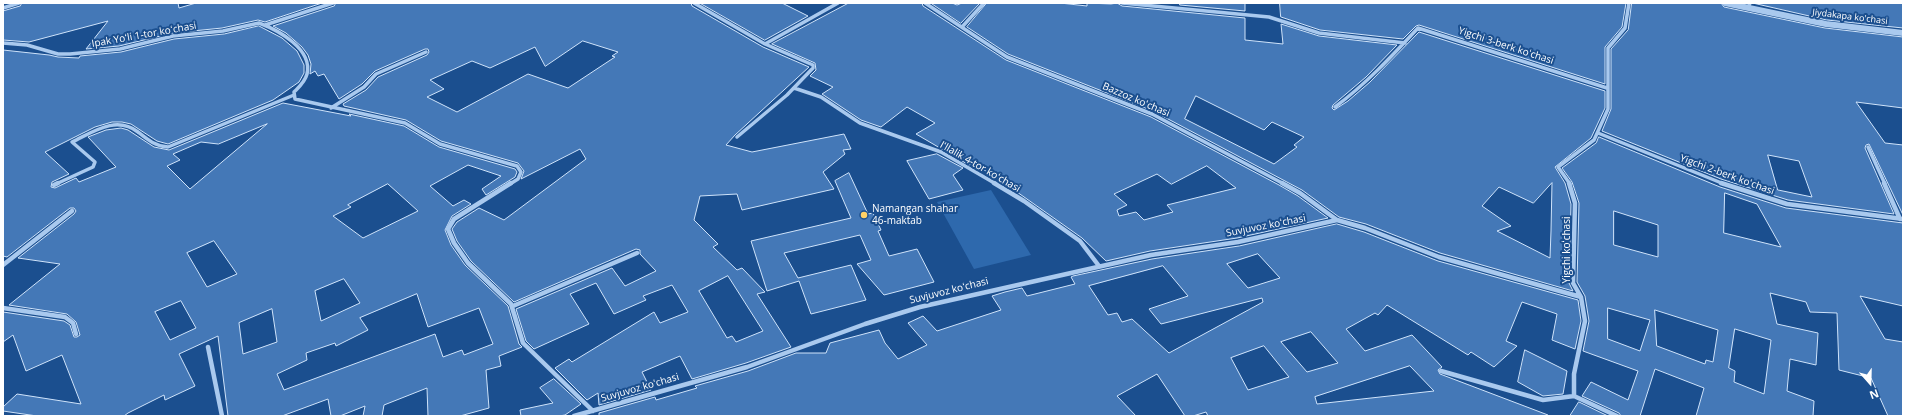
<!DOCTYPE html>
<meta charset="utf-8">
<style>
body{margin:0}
#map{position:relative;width:1906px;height:419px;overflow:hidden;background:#1b4f8f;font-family:"Open Sans",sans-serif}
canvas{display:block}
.frame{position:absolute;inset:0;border:4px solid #fff;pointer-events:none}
.north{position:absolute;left:1850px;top:363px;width:40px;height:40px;-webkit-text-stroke:3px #1b4f8f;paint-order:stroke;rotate:160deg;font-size:11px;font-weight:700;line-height:16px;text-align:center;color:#fff}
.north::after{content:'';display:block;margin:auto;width:14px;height:18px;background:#fff;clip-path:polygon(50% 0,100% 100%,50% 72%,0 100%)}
</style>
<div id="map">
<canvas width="1906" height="419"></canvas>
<div class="frame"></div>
<div class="north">N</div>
</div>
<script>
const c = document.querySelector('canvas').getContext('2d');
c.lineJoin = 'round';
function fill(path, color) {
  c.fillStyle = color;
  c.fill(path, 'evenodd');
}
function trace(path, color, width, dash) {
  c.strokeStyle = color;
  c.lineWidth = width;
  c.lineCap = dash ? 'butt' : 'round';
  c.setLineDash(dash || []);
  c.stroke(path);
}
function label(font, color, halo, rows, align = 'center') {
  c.font = font + ' "Open Sans",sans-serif';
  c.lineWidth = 4;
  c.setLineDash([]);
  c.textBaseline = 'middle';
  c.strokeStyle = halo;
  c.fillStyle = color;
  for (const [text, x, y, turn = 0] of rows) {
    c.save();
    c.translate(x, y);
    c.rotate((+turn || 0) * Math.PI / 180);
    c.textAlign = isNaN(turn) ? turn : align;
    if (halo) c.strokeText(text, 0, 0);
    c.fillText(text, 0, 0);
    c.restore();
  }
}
const green = new Path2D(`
 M 991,190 L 1031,255 L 974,269 L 937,202 Z`);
const building = new Path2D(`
 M 22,3 L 178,3 L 179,8 L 196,3 L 322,3 L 265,22 L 258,20 L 222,28 L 173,33 L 119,46 L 86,49 L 108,21 L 29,42 L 3,40 L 3,11 L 20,6 Z
 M 336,3 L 691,3 L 692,6 L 763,47 L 809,67 L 735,135 L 726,145 L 752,152 L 844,134 L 851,149 L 843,150 L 845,154 L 823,172 L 834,189 L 742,210 L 737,194 L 700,196 L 694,220 L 718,244 L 713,247 L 737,270 L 742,268 L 765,292 L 757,294 L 791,347 L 746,363 L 692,379 L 680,356 L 642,372 L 651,390 L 599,405 L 598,393 L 587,400 L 555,368 L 569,359 L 572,362 L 654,312 L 660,323 L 688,312 L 672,285 L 643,296 L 646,300 L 614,314 L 596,283 L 570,294 L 589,324 L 534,349 L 526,341 L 516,309 L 612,268 L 625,286 L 656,271 L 640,254 L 640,250 L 636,249 L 514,302 L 471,261 L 457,241 L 452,229 L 457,222 L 479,208 L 504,220 L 586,159 L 580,149 L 521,179 L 524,171 L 518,163 L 441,141 L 406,120 L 344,106 L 343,104 L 366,90 L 378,77 L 427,55 L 429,52 L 428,49 L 425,49 L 375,71 L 362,84 L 339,99 L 324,74 L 318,76 L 315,71 L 310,74 L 311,64 L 308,55 L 302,47 L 286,33 L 273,26 L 334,6 ZM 583,41 L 618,52 L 612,56 L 615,57 L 568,88 L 528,74 L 457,112 L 427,97 L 444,89 L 430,80 L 472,61 L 490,68 L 535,47 L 545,66 ZM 728,276 L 763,331 L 736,342 L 732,336 L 727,338 L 699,291 Z
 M 700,3 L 782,3 L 808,16 L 765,40 Z
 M 849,3 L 922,3 L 923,6 L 1006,60 L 1151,117 L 1279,185 L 1298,196 L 1328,218 L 1237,238 L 1150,251 L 1106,261 L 1082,238 L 993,175 L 972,163 L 969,165 L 916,134 L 935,123 L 907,107 L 881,127 L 861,120 L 822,94 L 833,87 L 810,76 L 816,70 L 815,63 L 772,44 ZM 1207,166 L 1236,188 L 1167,205 L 1173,212 L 1144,220 L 1136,212 L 1119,216 L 1117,210 L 1127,205 L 1114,194 L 1157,174 L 1171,184 Z
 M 931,3 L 952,3 L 957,5 L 962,3 L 980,3 L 961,23 Z
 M 987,3 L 1060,3 L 1087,6 L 1087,3 L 1111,4 L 1117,3 L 1122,6 L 1245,18 L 1245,40 L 1283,44 L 1281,24 L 1319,36 L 1397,45 L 1366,77 L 1333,105 L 1332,108 L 1334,110 L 1348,101 L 1370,82 L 1419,32 L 1605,91 L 1605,108 L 1591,138 L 1555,167 L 1565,183 L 1571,204 L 1569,283 L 1573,291 L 1440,253 L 1366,224 L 1339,217 L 1302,190 L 1153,111 L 1008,54 L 967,27 ZM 1196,96 L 1264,130 L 1272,122 L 1304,137 L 1294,145 L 1297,147 L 1274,164 L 1185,119 ZM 1552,183 L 1551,231 L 1550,258 L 1497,231 L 1511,226 L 1482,206 L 1499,187 L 1533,203 Z
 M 1180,3 L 1245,3 L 1245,11 L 1180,5 Z
 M 1280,3 L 1626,3 L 1622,27 L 1605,47 L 1605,84 L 1419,25 L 1416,26 L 1403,39 L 1320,30 L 1281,17 Z
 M 1632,3 L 1721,3 L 1724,7 L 1825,28 L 1903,37 L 1903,108 L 1856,102 L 1885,143 L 1903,145 L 1903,215 L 1869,144 L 1866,145 L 1865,148 L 1894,214 L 1788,200 L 1721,179 L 1602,131 L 1611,109 L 1611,49 L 1628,30 ZM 1768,155 L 1799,161 L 1812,197 L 1778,190 Z
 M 1753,3 L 1903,3 L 1903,28 L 1827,20 Z
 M 259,26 L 282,38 L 297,51 L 304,65 L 304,73 L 299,82 L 273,100 L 168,144 L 157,141 L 131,124 L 122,122 L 112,122 L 95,127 L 45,152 L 69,174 L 52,182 L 51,187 L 55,188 L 76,178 L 79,182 L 116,167 L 88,137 L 106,130 L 121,128 L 128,130 L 154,147 L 169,150 L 283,103 L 351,116 L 349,114 L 404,126 L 439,147 L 515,169 L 517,172 L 515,177 L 486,195 L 482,189 L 501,176 L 468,165 L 430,186 L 453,206 L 464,200 L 471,204 L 452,216 L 445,230 L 451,245 L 465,265 L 508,306 L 519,344 L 522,347 L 499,356 L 501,366 L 486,370 L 489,408 L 460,416 L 428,416 L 427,388 L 384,405 L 382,416 L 363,416 L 365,406 L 340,416 L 331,416 L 328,399 L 282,416 L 228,416 L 218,336 L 179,354 L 195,386 L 165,400 L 164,395 L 128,413 L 124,416 L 37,416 L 3,411 L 3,407 L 17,394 L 81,404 L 62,355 L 26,371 L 13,335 L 3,342 L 3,312 L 64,321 L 70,325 L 74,337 L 77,337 L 80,335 L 76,322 L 67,314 L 9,305 L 60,264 L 18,258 L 74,214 L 76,211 L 74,208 L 70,208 L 7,257 L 3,256 L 3,50 L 49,55 L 58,57 L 79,58 L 80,56 L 121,52 L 174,39 L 224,34 ZM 267,124 L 190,189 L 167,166 L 180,160 L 173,154 L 201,142 L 218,144 ZM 388,184 L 418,211 L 363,238 L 333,216 L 351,207 L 348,205 ZM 214,241 L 237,274 L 207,287 L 187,253 ZM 344,279 L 360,303 L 321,321 L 315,291 ZM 417,294 L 428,327 L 479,308 L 493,344 L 464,355 L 462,350 L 443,357 L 435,334 L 284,390 L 277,374 L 307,360 L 306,353 L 335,343 L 336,346 L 368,330 L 360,318 ZM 181,301 L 196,328 L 170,340 L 155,312 ZM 272,309 L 277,342 L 243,354 L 239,323 Z
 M 1599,137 L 1720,187 L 1786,208 L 1903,223 L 1903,306 L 1860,296 L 1885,339 L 1903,342 L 1903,416 L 1888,416 L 1871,378 L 1839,370 L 1837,313 L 1810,312 L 1806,302 L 1770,293 L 1777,324 L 1818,333 L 1816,365 L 1790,359 L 1787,391 L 1814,401 L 1813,416 L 1696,416 L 1704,388 L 1655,369 L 1640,416 L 1621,416 L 1619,413 L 1582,396 L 1591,382 L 1628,400 L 1638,371 L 1583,351 L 1589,321 L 1585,296 L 1577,282 L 1579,203 L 1572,182 L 1562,168 L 1596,143 ZM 1725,193 L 1757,204 L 1781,247 L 1724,233 ZM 1614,211 L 1658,225 L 1658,257 L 1614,245 ZM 1608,308 L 1650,320 L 1640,351 L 1608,339 ZM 1655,310 L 1718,330 L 1713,362 L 1706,360 L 1705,364 L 1657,346 ZM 1735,329 L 1771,340 L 1764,394 L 1734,382 L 1735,371 L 1729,368 Z
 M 937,154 L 963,168 L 953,175 L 963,190 L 929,199 L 907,161 Z
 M 849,173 L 868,214 L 873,213 L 881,230 L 878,231 L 889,256 L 917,249 L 934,282 L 884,295 L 857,264 L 871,260 L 860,235 L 784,253 L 798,278 L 851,265 L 866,300 L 811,314 L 799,281 L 767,291 L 751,241 L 851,218 L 835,181 Z
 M 1337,224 L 1364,232 L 1438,261 L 1578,300 L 1581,321 L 1575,349 L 1552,340 L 1557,314 L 1522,302 L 1506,341 L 1517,346 L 1494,367 L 1471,352 L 1468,355 L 1387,305 L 1378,315 L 1375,313 L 1346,329 L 1365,351 L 1412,335 L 1442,367 L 1438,370 L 1440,374 L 1548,415 L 1548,416 L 1208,416 L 1206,412 L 1193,416 L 1185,416 L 1157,374 L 1117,396 L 1136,416 L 599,416 L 599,413 L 655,397 L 656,400 L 697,388 L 695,386 L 748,371 L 796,353 L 826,353 L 830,343 L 879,330 L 885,343 L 898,359 L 927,345 L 908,323 L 923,316 L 937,331 L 1001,310 L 992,296 L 1005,292 L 1022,288 L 1027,296 L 1075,284 L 1071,277 L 1073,276 L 1152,259 L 1239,246 ZM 1258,254 L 1280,278 L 1248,288 L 1227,264 ZM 1163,266 L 1188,296 L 1149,309 L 1161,324 L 1262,298 L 1263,302 L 1169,353 L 1132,319 L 1122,322 L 1117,313 L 1108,315 L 1089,286 ZM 1311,332 L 1338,363 L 1307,372 L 1281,342 ZM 1264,346 L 1289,377 L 1248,390 L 1231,358 ZM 1410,366 L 1434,391 L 1317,404 L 1315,397 Z
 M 1525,350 L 1567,371 L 1563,394 L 1543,396 L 1518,382 Z
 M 554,379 L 581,404 L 565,415 L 559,416 L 521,416 L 520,410 L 553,403 L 540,388 Z
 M 1579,402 L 1608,416 L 1570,416 Z`);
const minorFar1 = new Path2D(`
 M 694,3 L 765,44 L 813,65 L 813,68 L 787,95 L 737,137
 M 925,3 L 1007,57 L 1152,114 L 1284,184
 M 1122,3 L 1269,17 L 1319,33 L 1405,43
 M 3,8 L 19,3
 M 1748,8 L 1750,3
 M 265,25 L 333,3
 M 962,27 L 984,3
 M 3,43 L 27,45 L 58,54 L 70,54 L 120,49 L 173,36 L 223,31 L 259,23 C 278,30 313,49 307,74 C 305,82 299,87 294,92 L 295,99 L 405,123 L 440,144 L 517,166 L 521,172 L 518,179 L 510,184
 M 765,44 L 838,3
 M 794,88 L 821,97 L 860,123 L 941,152 L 996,184
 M 1335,107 C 1366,84 1392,56 1418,28 L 1607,88
 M 331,108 L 364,87 L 376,74 L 426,52
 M 1598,133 L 1724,184
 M 1868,147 L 1885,184
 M 56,184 L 93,167 L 95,162 L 72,142 C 93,132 116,115 138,132 C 148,140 155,146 168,147 L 294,95
 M 1570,184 L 1558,167 L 1594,140 L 1608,109 L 1608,48 L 1625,28 L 1629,3`);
const minor = new Path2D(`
 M 511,183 L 454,219 L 448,229 L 454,243 L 468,263 L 511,304 L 523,343 L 593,411
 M 994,183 L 1024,201 L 1080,241 L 1099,266
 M 1282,183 L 1300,193 L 1337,220 L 1365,228 L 1439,257 L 1581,297 L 1573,283 L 1575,203 L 1569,183
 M 1721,183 L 1787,204 L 1903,219
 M 1884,183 L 1900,219
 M 54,185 L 58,183
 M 3,265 L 72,211
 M 1581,297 L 1585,321 L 1574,374 L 1574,396 L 1617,416
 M 513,306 L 637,253
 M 3,308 L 65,317 L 73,323 L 76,334
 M 208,347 L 222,416
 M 1441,371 L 1543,400 L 1574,396
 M 574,416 L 747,367 L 865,324 L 920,307 L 1151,255 L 1238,242 L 1337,220`);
const tertiary = new Path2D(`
 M 1725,3 L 1826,24 L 1903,33`);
const markers = [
 [864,215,4,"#ffd166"]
];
const farStreetnames = [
 ["Jiydakapa ko'chasi",1850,17,7]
];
const streetNames = [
 ["Ipak Yoʻli 1-tor koʻchasi",144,35,-10],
 ["Yigchi 3-berk koʻchasi",1506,46,18],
 ["Bazzoz koʻchasi",1136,100,23],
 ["Iʻllalik 4-tor koʻchasi",980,167,30],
 ["Yigchi 2-berk koʻchasi",1727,175,20],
 ["Suvjuvoz koʻchasi",1266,226,-11],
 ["Yigchi koʻchasi",1567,250,-90],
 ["Suvjuvoz koʻchasi",949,291,-14],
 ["Suvjuvoz koʻchasi",640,388,-16]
];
const poiNames = [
 ["Namangan shahar",872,209],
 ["46-maktab",872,221]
];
fill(green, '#2e69ad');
fill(building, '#4478b7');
trace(building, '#cfe3fa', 1);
trace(minorFar1, '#a9c9ee', 3.5);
trace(minor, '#a9c9ee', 4.5);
trace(tertiary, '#a9c9ee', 6);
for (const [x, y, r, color] of markers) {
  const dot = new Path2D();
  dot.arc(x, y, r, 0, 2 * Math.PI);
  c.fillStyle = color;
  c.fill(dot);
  trace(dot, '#1b4f8f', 1.5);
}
label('9px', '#fff', '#1b4f8f', farStreetnames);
label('10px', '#fff', '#1b4f8f', streetNames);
label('10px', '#fff', '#1b4f8f', poiNames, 'left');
</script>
